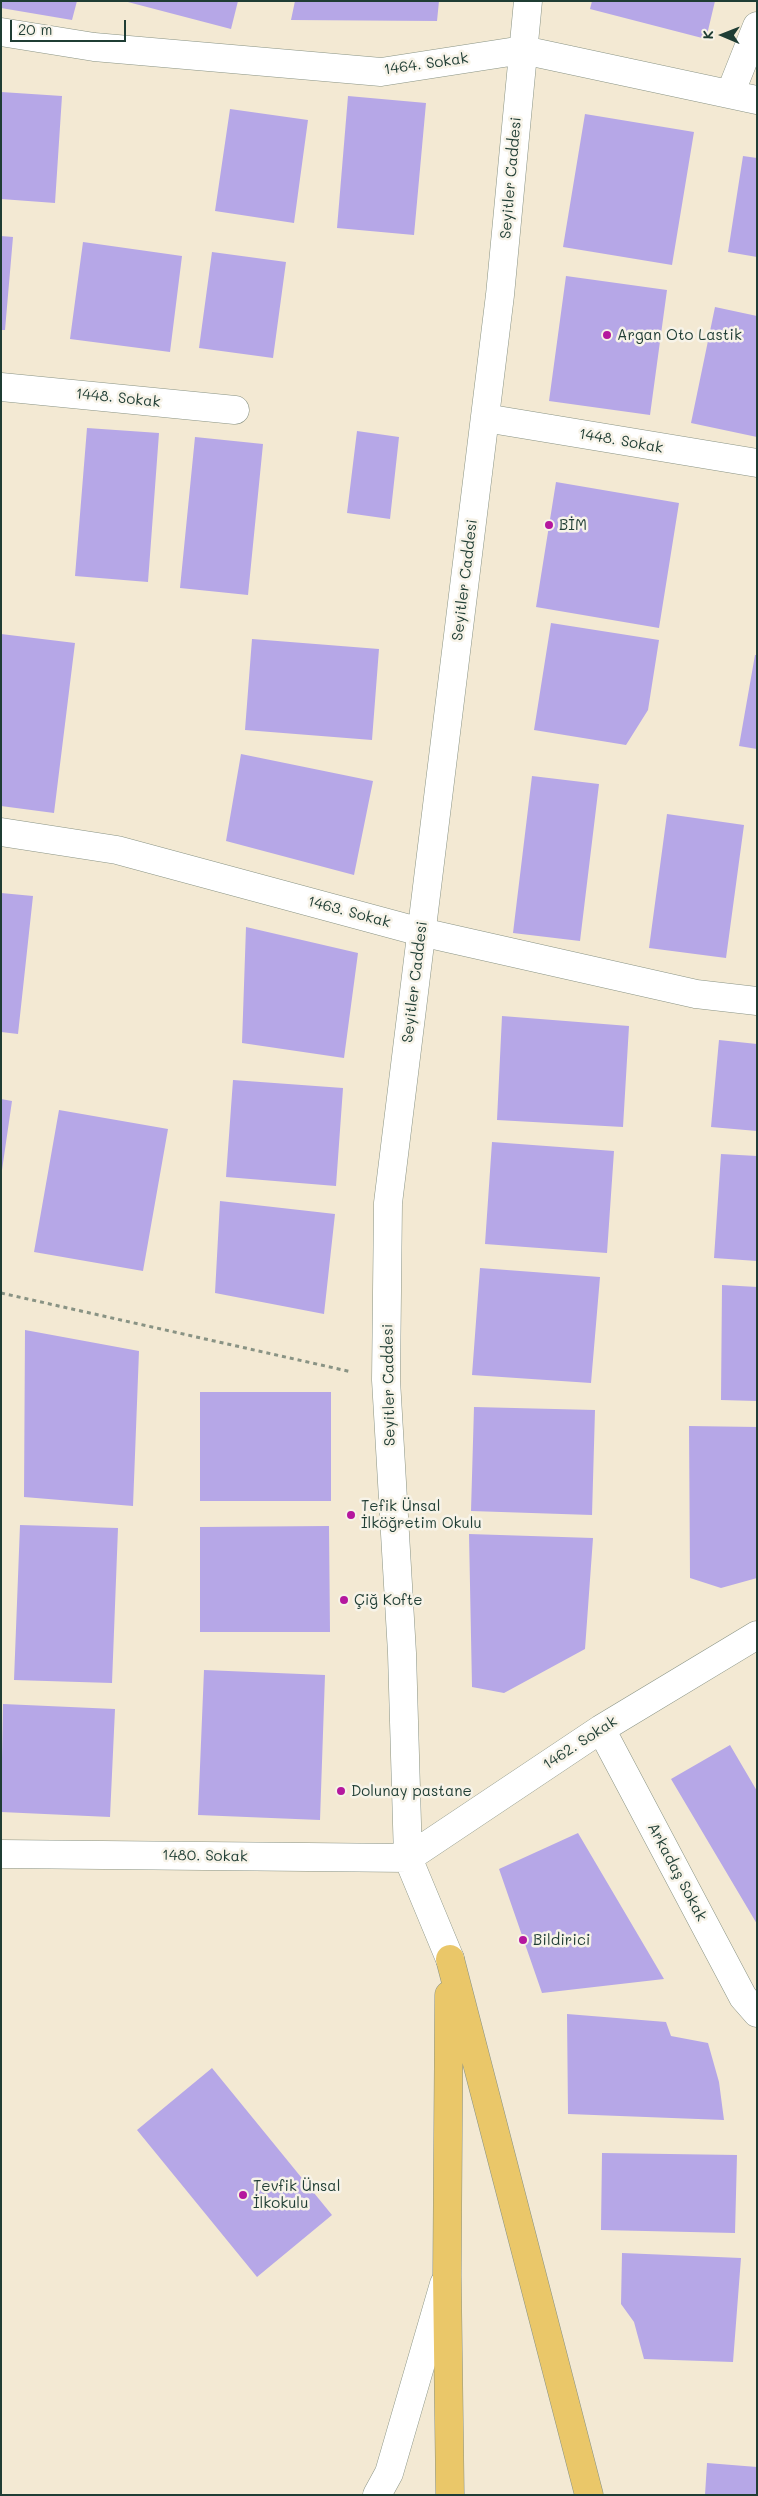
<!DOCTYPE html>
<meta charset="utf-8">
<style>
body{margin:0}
#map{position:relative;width:758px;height:2496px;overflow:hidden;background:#f3e9d3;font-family:Mali,sans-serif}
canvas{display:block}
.frame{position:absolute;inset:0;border:2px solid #1f3d34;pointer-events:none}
.north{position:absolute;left:698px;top:10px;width:50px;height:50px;-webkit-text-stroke:4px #f7f3e8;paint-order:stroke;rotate:271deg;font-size:14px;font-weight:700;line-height:20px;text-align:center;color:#1f3d34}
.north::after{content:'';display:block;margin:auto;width:18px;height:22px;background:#1f3d34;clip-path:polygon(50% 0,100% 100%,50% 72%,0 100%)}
.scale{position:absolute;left:10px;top:20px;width:116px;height:22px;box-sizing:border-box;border:2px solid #1f3d34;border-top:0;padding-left:6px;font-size:15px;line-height:18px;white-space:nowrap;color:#1f3d34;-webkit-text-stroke:4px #f7f3e8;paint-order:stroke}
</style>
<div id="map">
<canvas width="758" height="2496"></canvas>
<div class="frame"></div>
<div class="north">K</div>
<div class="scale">20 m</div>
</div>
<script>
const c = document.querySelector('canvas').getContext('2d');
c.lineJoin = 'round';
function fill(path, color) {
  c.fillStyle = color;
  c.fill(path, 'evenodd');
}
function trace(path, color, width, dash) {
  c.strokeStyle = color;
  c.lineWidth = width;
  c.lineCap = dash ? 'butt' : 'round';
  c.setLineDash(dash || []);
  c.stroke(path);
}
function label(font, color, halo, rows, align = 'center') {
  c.font = font + ' Mali,sans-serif';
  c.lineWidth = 5;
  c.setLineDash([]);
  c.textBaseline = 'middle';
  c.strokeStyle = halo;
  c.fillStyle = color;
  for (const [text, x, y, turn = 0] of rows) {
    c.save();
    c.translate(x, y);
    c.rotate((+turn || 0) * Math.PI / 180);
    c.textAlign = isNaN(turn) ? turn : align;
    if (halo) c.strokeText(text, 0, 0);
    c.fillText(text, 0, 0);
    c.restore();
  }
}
const building = new Path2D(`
 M 1,1 L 77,1 L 72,20 L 1,8 Z
 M 124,1 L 238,1 L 231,29 Z
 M 295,1 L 439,1 L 437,21 L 291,20 Z
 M 592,1 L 715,1 L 706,39 L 590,9 Z
 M 1,92 L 62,96 L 55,203 L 1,199 Z
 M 348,96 L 426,103 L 414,235 L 337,228 Z
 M 230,109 L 308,120 L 294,223 L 215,211 Z
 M 585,114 L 694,132 L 672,265 L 563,247 Z
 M 743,156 L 757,158 L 757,257 L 728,252 Z
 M 1,236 L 13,237 L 5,330 L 1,330 Z
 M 83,242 L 182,256 L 170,352 L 70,339 Z
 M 212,252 L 286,262 L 273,358 L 199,348 Z
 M 566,276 L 667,290 L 650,415 L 549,401 Z
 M 715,307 L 757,316 L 757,437 L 691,423 Z
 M 87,428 L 159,433 L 148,582 L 75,576 Z
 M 357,431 L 399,437 L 390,519 L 347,513 Z
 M 195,437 L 263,444 L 248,595 L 180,588 Z
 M 556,482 L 679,503 L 659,628 L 536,607 Z
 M 551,623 L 659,640 L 648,710 L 626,745 L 534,730 Z
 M 1,634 L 75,643 L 54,813 L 1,806 Z
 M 252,639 L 379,649 L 372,740 L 245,730 Z
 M 755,655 L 757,655 L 757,749 L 739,746 Z
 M 241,754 L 373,781 L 354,875 L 226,841 Z
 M 532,776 L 599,784 L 580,941 L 513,933 Z
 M 667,814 L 744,825 L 726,958 L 649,948 Z
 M 1,893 L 33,896 L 18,1034 L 1,1032 Z
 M 246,927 L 358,953 L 344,1058 L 242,1043 Z
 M 502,1016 L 629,1026 L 623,1127 L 497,1120 Z
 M 719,1040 L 757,1044 L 757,1131 L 711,1127 Z
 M 233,1080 L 343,1088 L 336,1186 L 226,1177 Z
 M 1,1099 L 12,1101 L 2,1170 L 1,1170 Z
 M 59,1110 L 168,1129 L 143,1271 L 34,1252 Z
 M 492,1142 L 614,1151 L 607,1253 L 485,1244 Z
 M 721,1154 L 757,1156 L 757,1261 L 714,1258 Z
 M 220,1201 L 335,1214 L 324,1314 L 215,1293 Z
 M 480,1268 L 600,1277 L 591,1383 L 472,1375 Z
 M 722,1285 L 757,1287 L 757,1401 L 721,1400 Z
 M 25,1330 L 139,1351 L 133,1506 L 24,1497 Z
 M 200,1392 L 331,1392 L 331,1501 L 200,1501 Z
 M 474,1407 L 595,1410 L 592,1515 L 471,1511 Z
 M 689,1426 L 757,1427 L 757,1578 L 721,1588 L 690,1578 Z
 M 20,1525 L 118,1528 L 112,1683 L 14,1680 Z
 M 329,1526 L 330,1632 L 200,1632 L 200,1527 Z
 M 469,1534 L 593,1538 L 585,1649 L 504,1693 L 472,1687 Z
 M 204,1670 L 325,1675 L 320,1820 L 198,1815 Z
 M 3,1704 L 115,1709 L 110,1817 L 1,1812 Z
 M 730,1745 L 757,1791 L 757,1924 L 671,1779 Z
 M 578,1833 L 664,1979 L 542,1993 L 499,1869 Z
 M 567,2014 L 666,2022 L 671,2036 L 708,2043 L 719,2082 L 724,2120 L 568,2114 Z
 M 212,2068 L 332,2215 L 257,2277 L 137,2130 Z
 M 602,2153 L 737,2155 L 735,2233 L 601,2230 Z
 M 622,2253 L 741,2258 L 733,2362 L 644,2359 L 634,2322 L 621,2304 Z
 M 707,2463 L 757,2467 L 757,2495 L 705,2495 Z`);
const path = new Path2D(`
 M 1,1293 L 352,1372`);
const street = new Path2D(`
 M 1,32 L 94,47 L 381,72 L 523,50 L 757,100
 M 730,94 L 757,26
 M 1,387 L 235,410
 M 485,418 L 757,463
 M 1,832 L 117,850 L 421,932 L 696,994 L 757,1001
 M 601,1729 L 743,1997 L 757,2013
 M 1,1854 L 408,1858 L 601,1729 L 757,1635
 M 450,1959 L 408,1858 L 402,1653 L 386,1380 L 388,1203 L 500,295 L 528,1
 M 377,2495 L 389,2473 L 444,2284`);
const primary = new Path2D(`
 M 450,1959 L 589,2495
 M 449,1995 L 447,2275 L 450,2495`);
const markers = [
 [607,335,5,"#b5179e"],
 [549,525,5,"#b5179e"],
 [351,1515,5,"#b5179e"],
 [344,1600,5,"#b5179e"],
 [341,1791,5,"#b5179e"],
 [523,1940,5,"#b5179e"],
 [243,2195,5,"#b5179e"]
];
const streetNames = [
 ["1464. Sokak",426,64,-8],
 ["Seyitler Caddesi",511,178,-85],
 ["1448. Sokak",118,398,6],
 ["1448. Sokak",621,441,10],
 ["Seyitler Caddesi",465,580,-83],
 ["1463. Sokak",349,912,15],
 ["Seyitler Caddesi",415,982,-83],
 ["Seyitler Caddesi",389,1385,-91],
 ["1462. Sokak",580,1743,-33],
 ["1480. Sokak",205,1856,1],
 ["Arkadaş Sokak",677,1872,62]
];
const poiNames = [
 ["Argan Oto Lastik",617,335],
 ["BİM",559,525],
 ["Tefik Ünsal",361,1506],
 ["İlköğretim Okulu",361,1523],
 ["Çiğ Kofte",354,1600],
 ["Dolunay pastane",351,1791],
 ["Bildirici",533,1940],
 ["Tevfik Ünsal",253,2186],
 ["İlkokulu",253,2203]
];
fill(building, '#b6a7e7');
trace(street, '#899384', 29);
trace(primary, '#899384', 29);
trace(path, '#899384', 3, [4, 4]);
trace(street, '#fff', 28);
trace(primary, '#eac769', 28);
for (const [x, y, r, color] of markers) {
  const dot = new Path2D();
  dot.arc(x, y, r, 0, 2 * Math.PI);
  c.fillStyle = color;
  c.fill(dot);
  trace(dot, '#f7f3e8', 2);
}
label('15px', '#1f3d34', '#f7f3e8', streetNames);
label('15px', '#1f3d34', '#f7f3e8', poiNames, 'left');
</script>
